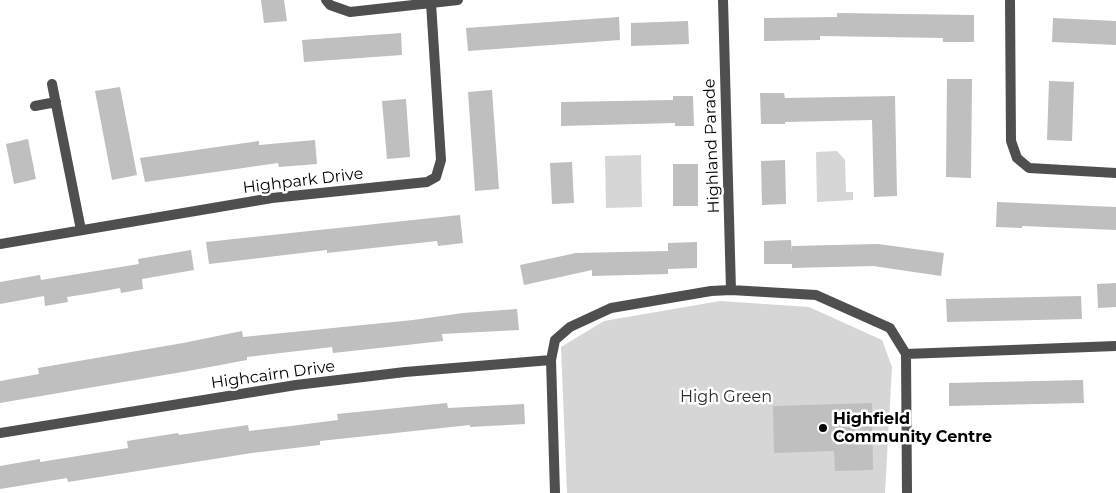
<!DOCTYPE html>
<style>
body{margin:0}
canvas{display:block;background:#fff}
</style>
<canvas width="1116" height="493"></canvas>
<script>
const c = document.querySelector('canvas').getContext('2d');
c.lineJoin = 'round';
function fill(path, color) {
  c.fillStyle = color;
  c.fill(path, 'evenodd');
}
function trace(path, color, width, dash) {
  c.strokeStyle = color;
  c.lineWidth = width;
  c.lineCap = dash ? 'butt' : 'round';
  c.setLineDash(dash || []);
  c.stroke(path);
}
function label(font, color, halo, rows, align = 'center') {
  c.font = font + ' Montserrat,sans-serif';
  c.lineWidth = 5;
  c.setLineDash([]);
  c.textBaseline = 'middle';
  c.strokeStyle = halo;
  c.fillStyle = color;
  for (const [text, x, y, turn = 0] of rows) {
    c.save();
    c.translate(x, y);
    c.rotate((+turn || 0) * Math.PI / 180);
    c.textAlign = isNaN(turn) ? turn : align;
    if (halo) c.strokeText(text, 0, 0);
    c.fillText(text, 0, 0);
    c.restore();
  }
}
const green = new Path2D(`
 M 837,151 L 845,160 L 846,192 L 853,192 L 853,200 L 817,202 L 816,152 Z
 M 641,155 L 642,207 L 606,208 L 605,156 Z
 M 720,301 L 809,307 L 882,340 L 892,367 L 885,493 L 567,493 L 561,347 L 604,321 Z`);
const building = new Path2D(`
 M 261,0 L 284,0 L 287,21 L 264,23 Z
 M 837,13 L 974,15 L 974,42 L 943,42 L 943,38 L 820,36 L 820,40 L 764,41 L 764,18 L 837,17 Z
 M 619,17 L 620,40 L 468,51 L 466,28 Z
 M 1053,18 L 1116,21 L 1116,45 L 1052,42 Z
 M 688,21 L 689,44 L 631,46 L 631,23 Z
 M 401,33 L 402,55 L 304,62 L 302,40 Z
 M 947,79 L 972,79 L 971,178 L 946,177 Z
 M 1049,81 L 1074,82 L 1072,141 L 1047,140 Z
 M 120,87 L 137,175 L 112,180 L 95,91 Z
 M 492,90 L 499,189 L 475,191 L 468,92 Z
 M 760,93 L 784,93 L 785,98 L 895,96 L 897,196 L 874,197 L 872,120 L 785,122 L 785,124 L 761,124 Z
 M 673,96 L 693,96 L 694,126 L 675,126 L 675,123 L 561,126 L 561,102 L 673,100 Z
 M 406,99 L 410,157 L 387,159 L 382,101 Z
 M 28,139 L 36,179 L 14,184 L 6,144 Z
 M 315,140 L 317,164 L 279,167 L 278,163 L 145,182 L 140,158 L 259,141 L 259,145 Z
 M 785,160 L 786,204 L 762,205 L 761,161 Z
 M 572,162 L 574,203 L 552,204 L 550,163 Z
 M 673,164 L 698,164 L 698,206 L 673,206 Z
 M 997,202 L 1116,207 L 1116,230 L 1022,226 L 1022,228 L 996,227 Z
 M 460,215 L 463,243 L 438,246 L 437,241 L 327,253 L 327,250 L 209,264 L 206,242 Z
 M 791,240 L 792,253 L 792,246 L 878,244 L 944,253 L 941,276 L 873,266 L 792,268 L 792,264 L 764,264 L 764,241 Z
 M 697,242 L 697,268 L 668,269 L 668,274 L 592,276 L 592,270 L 524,285 L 520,265 L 576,253 L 668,251 L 668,243 Z
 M 191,250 L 194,270 L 142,279 L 143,289 L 121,293 L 120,288 L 93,293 L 67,297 L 68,302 L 45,306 L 44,296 L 0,304 L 0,282 L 40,275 L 43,291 L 41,280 L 139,264 L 138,259 Z
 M 1116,283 L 1116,307 L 1098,308 L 1097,284 Z
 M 1081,296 L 1082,319 L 947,322 L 946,299 Z
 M 517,309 L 519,330 L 442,334 L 443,341 L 333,353 L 332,347 L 247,357 L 247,360 L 188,371 L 0,403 L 0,381 L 39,374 L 38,368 L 183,343 L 242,331 L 243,337 L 413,320 L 463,313 Z
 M 1083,380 L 1084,403 L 949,406 L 949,383 Z
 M 447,403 L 448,408 L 524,404 L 525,424 L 470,427 L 470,425 L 320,441 L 320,445 L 252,453 L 68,482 L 67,478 L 0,489 L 0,466 L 40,459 L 40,462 L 128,448 L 127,441 L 178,433 L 179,435 L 248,425 L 249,431 L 291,426 L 338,420 L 337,414 Z
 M 872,403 L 873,470 L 835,471 L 834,451 L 774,453 L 773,406 Z`);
const minor = new Path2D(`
 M 326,0 L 330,5 L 350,12 L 458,0
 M 723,0 L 731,290
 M 1010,0 L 1011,141 L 1017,158 L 1029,168 L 1116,173
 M 52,84 L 81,230
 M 35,106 L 56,102
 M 0,244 L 272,198 L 427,182 L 436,177 L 441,160 L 431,3
 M 906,354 L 1116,346
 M 0,433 L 296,385 L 405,372 L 551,360
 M 555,493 L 551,360 L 555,340 L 570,327 L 611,308 L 711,291 L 731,290 L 816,295 L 890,328 L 906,354 L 907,493`);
const markers = [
 [823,428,5,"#000"]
];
const streetNames = [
 ["Highland Parade",712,146,-92],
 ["Highpark Drive",303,181,-7],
 ["Highcairn Drive",273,375,-8]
];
const parkNames = [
 ["High Green",726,397]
];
const poiNames = [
 ["Highfield",833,419],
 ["Community Centre",833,437]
];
fill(green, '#d6d6d6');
fill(building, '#bfbfbf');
trace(minor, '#4f4f4f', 10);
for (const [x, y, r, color] of markers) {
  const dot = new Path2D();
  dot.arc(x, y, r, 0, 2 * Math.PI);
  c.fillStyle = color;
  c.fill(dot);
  trace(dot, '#fff', 2);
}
label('16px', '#000', '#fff', streetNames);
label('16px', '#2d2d2d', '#fff', parkNames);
label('bold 16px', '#000', '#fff', poiNames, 'left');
</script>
